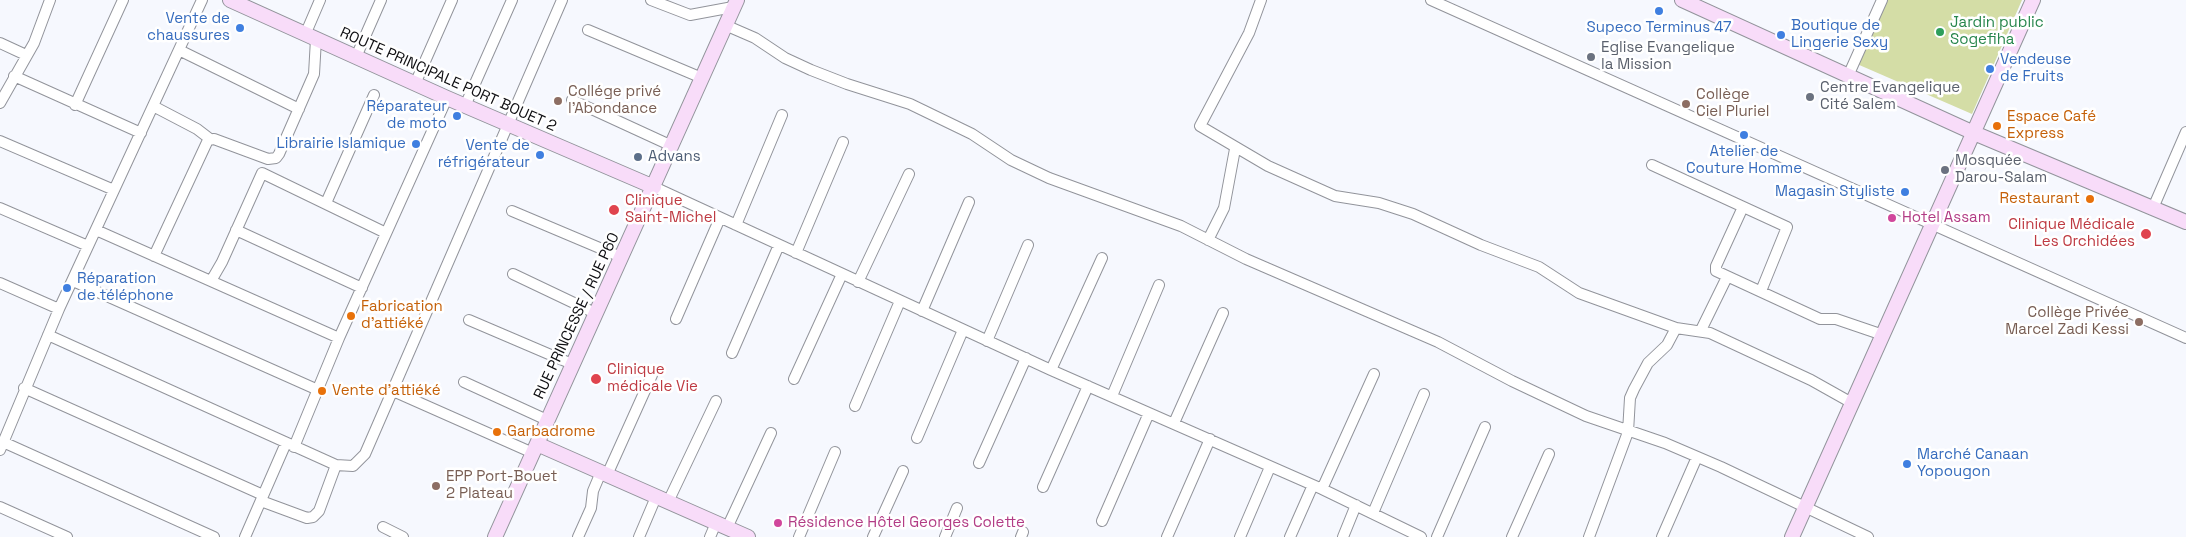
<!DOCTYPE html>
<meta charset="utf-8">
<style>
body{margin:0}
canvas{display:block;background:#f6f8fe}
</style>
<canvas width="2186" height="537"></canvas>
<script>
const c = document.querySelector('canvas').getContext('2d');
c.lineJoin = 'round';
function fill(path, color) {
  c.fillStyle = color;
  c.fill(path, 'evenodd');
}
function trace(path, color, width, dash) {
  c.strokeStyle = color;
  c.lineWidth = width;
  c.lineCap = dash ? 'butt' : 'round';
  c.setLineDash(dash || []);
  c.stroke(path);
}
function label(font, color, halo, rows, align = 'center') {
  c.font = font + ' "Space Grotesk",sans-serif';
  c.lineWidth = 5;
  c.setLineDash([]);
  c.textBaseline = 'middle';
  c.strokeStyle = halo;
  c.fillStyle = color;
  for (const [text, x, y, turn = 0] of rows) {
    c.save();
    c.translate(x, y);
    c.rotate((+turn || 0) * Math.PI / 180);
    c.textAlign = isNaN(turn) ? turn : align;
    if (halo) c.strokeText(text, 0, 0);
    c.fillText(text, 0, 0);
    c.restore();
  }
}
const green = new Path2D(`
 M 1885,0 L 2022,0 L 1972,114 L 1857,64 Z`);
const street = new Path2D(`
 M 651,0 L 690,15 L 733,7
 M 1261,0 L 1249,33 L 1200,126 L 1268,166 L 1335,196 L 1379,203 L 1413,214 L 1481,245 L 1539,267 L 1579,293 L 1676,328 L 1710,333 L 1811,380 L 1852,403
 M 1431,0 L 2186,338
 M 725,25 L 755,38 L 785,58 L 811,70 L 847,84 L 910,104 L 972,134 L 1011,160 L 1049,178 L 1181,226 L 1246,259 L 1438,342 L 1512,381 L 1586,416 L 1665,443 L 1721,467 L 1868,537
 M 588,30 L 702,78
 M 305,35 L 320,0
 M 0,43 L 26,55
 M 179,50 L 299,109
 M 356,57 L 381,0
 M 14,76 L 141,133
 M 1848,76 L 1882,0
 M 415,84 L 452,0
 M 572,100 L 672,146
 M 0,103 L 34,43 L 50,0
 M 75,105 L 123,0
 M 153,106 L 197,129 L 210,139
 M 465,106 L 512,0
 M 0,141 L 114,190
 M 1652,165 L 1787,227 L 1761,291
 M 654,187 L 1051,370 L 1322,489 L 1421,537
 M 326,203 L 374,95
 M 1743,207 L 1716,266 L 1716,271 L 1820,319 L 1836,319 L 1883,335
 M 0,208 L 88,246
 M 2153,208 L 2186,132
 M 512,211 L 621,257
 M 736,225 L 782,115
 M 96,230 L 339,338
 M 236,230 L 362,288
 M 1208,240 L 1224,208 L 1235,149
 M 796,253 L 843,142
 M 154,256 L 208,140 L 214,139 L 268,159 L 276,158 L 279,154 L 314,74 L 316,39
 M 513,274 L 595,313
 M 73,281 L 318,390
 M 211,281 L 222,262 L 262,173 L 386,233
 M 858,282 L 909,174
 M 0,283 L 59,309
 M 922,311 L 969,202
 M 676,319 L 720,218
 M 469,320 L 572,364
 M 1701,330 L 1727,277
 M 48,335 L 336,465 L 353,466 L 365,454 L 562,0
 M 987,341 L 1028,245
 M 732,353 L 779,245
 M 1051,370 L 1102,258
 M 794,379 L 842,274
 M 464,382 L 547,420
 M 24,388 L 263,495
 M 393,391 L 533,453
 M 1112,396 L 1159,285
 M 855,406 L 900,301
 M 1174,423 L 1223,313
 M 917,438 L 963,330
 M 3,442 L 214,537
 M 294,447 L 339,338 L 447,98
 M 0,450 L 59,309 L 202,0
 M 979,463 L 1026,358
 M 607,475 L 652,375
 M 1043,487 L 1088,386
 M 1322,489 L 1374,374
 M 261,501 L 307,518 L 313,517 L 319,511 L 336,465
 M 668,502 L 716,401
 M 0,507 L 67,537
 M 1373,513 L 1424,394
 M 1102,521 L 1149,413
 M 383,527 L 403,537
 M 727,528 L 771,433
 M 245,537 L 286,443
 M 578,537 L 591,508 L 593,491 L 601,472
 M 639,537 L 656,497
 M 710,537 L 716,523
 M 799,537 L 835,452
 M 873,537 L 903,471
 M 945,537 L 957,508
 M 1021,537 L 1023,532
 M 1167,537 L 1210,439
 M 1240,537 L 1270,467
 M 1290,537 L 1313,485
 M 1343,537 L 1356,505
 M 1437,537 L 1485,427
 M 1512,537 L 1549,454
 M 1589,537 L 1628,432 L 1630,398 L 1634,389 L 1648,363 L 1667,345 L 1676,328
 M 1662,537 L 1697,457`);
const secondary = new Path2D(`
 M 230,0 L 447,98 L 654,187
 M 1682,0 L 1974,133 L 2186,222
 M 537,444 L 748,537
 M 495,537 L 737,0
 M 1792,537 L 2033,0`);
const markers = [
 [1659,11,5,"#3f7fe0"],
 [240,28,5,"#3f7fe0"],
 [1940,32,5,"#2e9e5b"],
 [1781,35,5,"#3f7fe0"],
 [1591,57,5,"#6b7280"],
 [1990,69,5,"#3f7fe0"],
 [1810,97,5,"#6b7280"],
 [558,101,5,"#8d6e63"],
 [1686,104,5,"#8d6e63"],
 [457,116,5,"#3f7fe0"],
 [1997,126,5,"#e8710a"],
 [1744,135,5,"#3f7fe0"],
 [416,144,5,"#3f7fe0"],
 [540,155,5,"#3f7fe0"],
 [638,157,5,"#5c6f8a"],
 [1945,170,5,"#6b7280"],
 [1905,192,5,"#3f7fe0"],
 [2090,199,5,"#e8710a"],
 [614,210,6,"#e0444e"],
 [1892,218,5,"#d1479c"],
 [2146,234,6,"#e0444e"],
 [67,288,5,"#3f7fe0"],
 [351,316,5,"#e8710a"],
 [2139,322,5,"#8d6e63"],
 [596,379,6,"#e0444e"],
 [322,391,5,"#e8710a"],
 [497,432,5,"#e8710a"],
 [1907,464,5,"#3f7fe0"],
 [436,486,5,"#8d6e63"],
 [778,523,5,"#d1479c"]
];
const shopNames = [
 ["Vente de",230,19],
 ["chaussures",230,36],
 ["Boutique de",1791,26,"left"],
 ["Lingerie Sexy",1791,43,"left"],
 ["Supeco Terminus 47",1659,28,"center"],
 ["Vendeuse",2000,60,"left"],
 ["de Fruits",2000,77,"left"],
 ["Réparateur",447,107],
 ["de moto",447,124],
 ["Librairie Islamique",406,144],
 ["Vente de",530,146],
 ["réfrigérateur",530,163],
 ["Atelier de",1744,152,"center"],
 ["Couture Homme",1744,169,"center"],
 ["Magasin Styliste",1895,192],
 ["Réparation",77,279,"left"],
 ["de téléphone",77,296,"left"],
 ["Marché Canaan",1917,455,"left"],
 ["Yopougon",1917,472,"left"]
];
const leisureNames = [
 ["Jardin public",1950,23],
 ["Sogefiha",1950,40]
];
const worshipNames = [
 ["Eglise Evangelique",1601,48],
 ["la Mission",1601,65],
 ["Centre Evangelique",1820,88],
 ["Cité Salem",1820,105],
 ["Mosquée",1955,161],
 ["Darou-Salam",1955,178]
];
const streetNames = [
 ["ROUTE PRINCIPALE PORT BOUET 2",448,80,24],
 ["RUE PRINCESSE / RUE P60",577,316,-65]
];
const educationNames = [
 ["Collége privé",568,92],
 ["l'Abondance",568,109],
 ["Collège",1696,95],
 ["Ciel Pluriel",1696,112],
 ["Collège Privée",2129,313,"right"],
 ["Marcel Zadi Kessi",2129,330,"right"],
 ["EPP Port-Bouet",446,477],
 ["2 Plateau",446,494]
];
const foodNames = [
 ["Espace Café",2007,117],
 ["Express",2007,134],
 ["Restaurant",2080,199,"right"],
 ["Fabrication",361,307],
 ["d'attiéké",361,324],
 ["Vente d'attiéké",332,391],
 ["Garbadrome",507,432]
];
const serviceNames = [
 ["Advans",648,157]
];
const healthNames = [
 ["Clinique",625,201],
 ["Saint-Michel",625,218],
 ["Clinique Médicale",2135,225,"right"],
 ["Les Orchidées",2135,242,"right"],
 ["Clinique",607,370],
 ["médicale Vie",607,387]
];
const hotelNames = [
 ["Hotel Assam",1902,218],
 ["Résidence Hôtel Georges Colette",788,523]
];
fill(green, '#d4dda6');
trace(street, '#92949b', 12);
trace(secondary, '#92949b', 16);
trace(street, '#fff', 10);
trace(secondary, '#f8dcf9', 14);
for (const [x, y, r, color] of markers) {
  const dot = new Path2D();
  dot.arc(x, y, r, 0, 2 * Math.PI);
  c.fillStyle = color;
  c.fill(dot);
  trace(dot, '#fff', 2);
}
label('15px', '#366cbe', '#fff', shopNames, 'right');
label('15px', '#27864d', '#fff', leisureNames, 'left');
label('15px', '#5b616d', '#fff', worshipNames, 'left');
label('15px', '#0e0e11', '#fff', streetNames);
label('15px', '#785e54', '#fff', educationNames, 'left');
label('15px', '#c56008', '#fff', foodNames, 'left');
label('15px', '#4e5e75', '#fff', serviceNames, 'left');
label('15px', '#be3a42', '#fff', healthNames, 'left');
label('15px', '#b23c85', '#fff', hotelNames, 'left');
</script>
